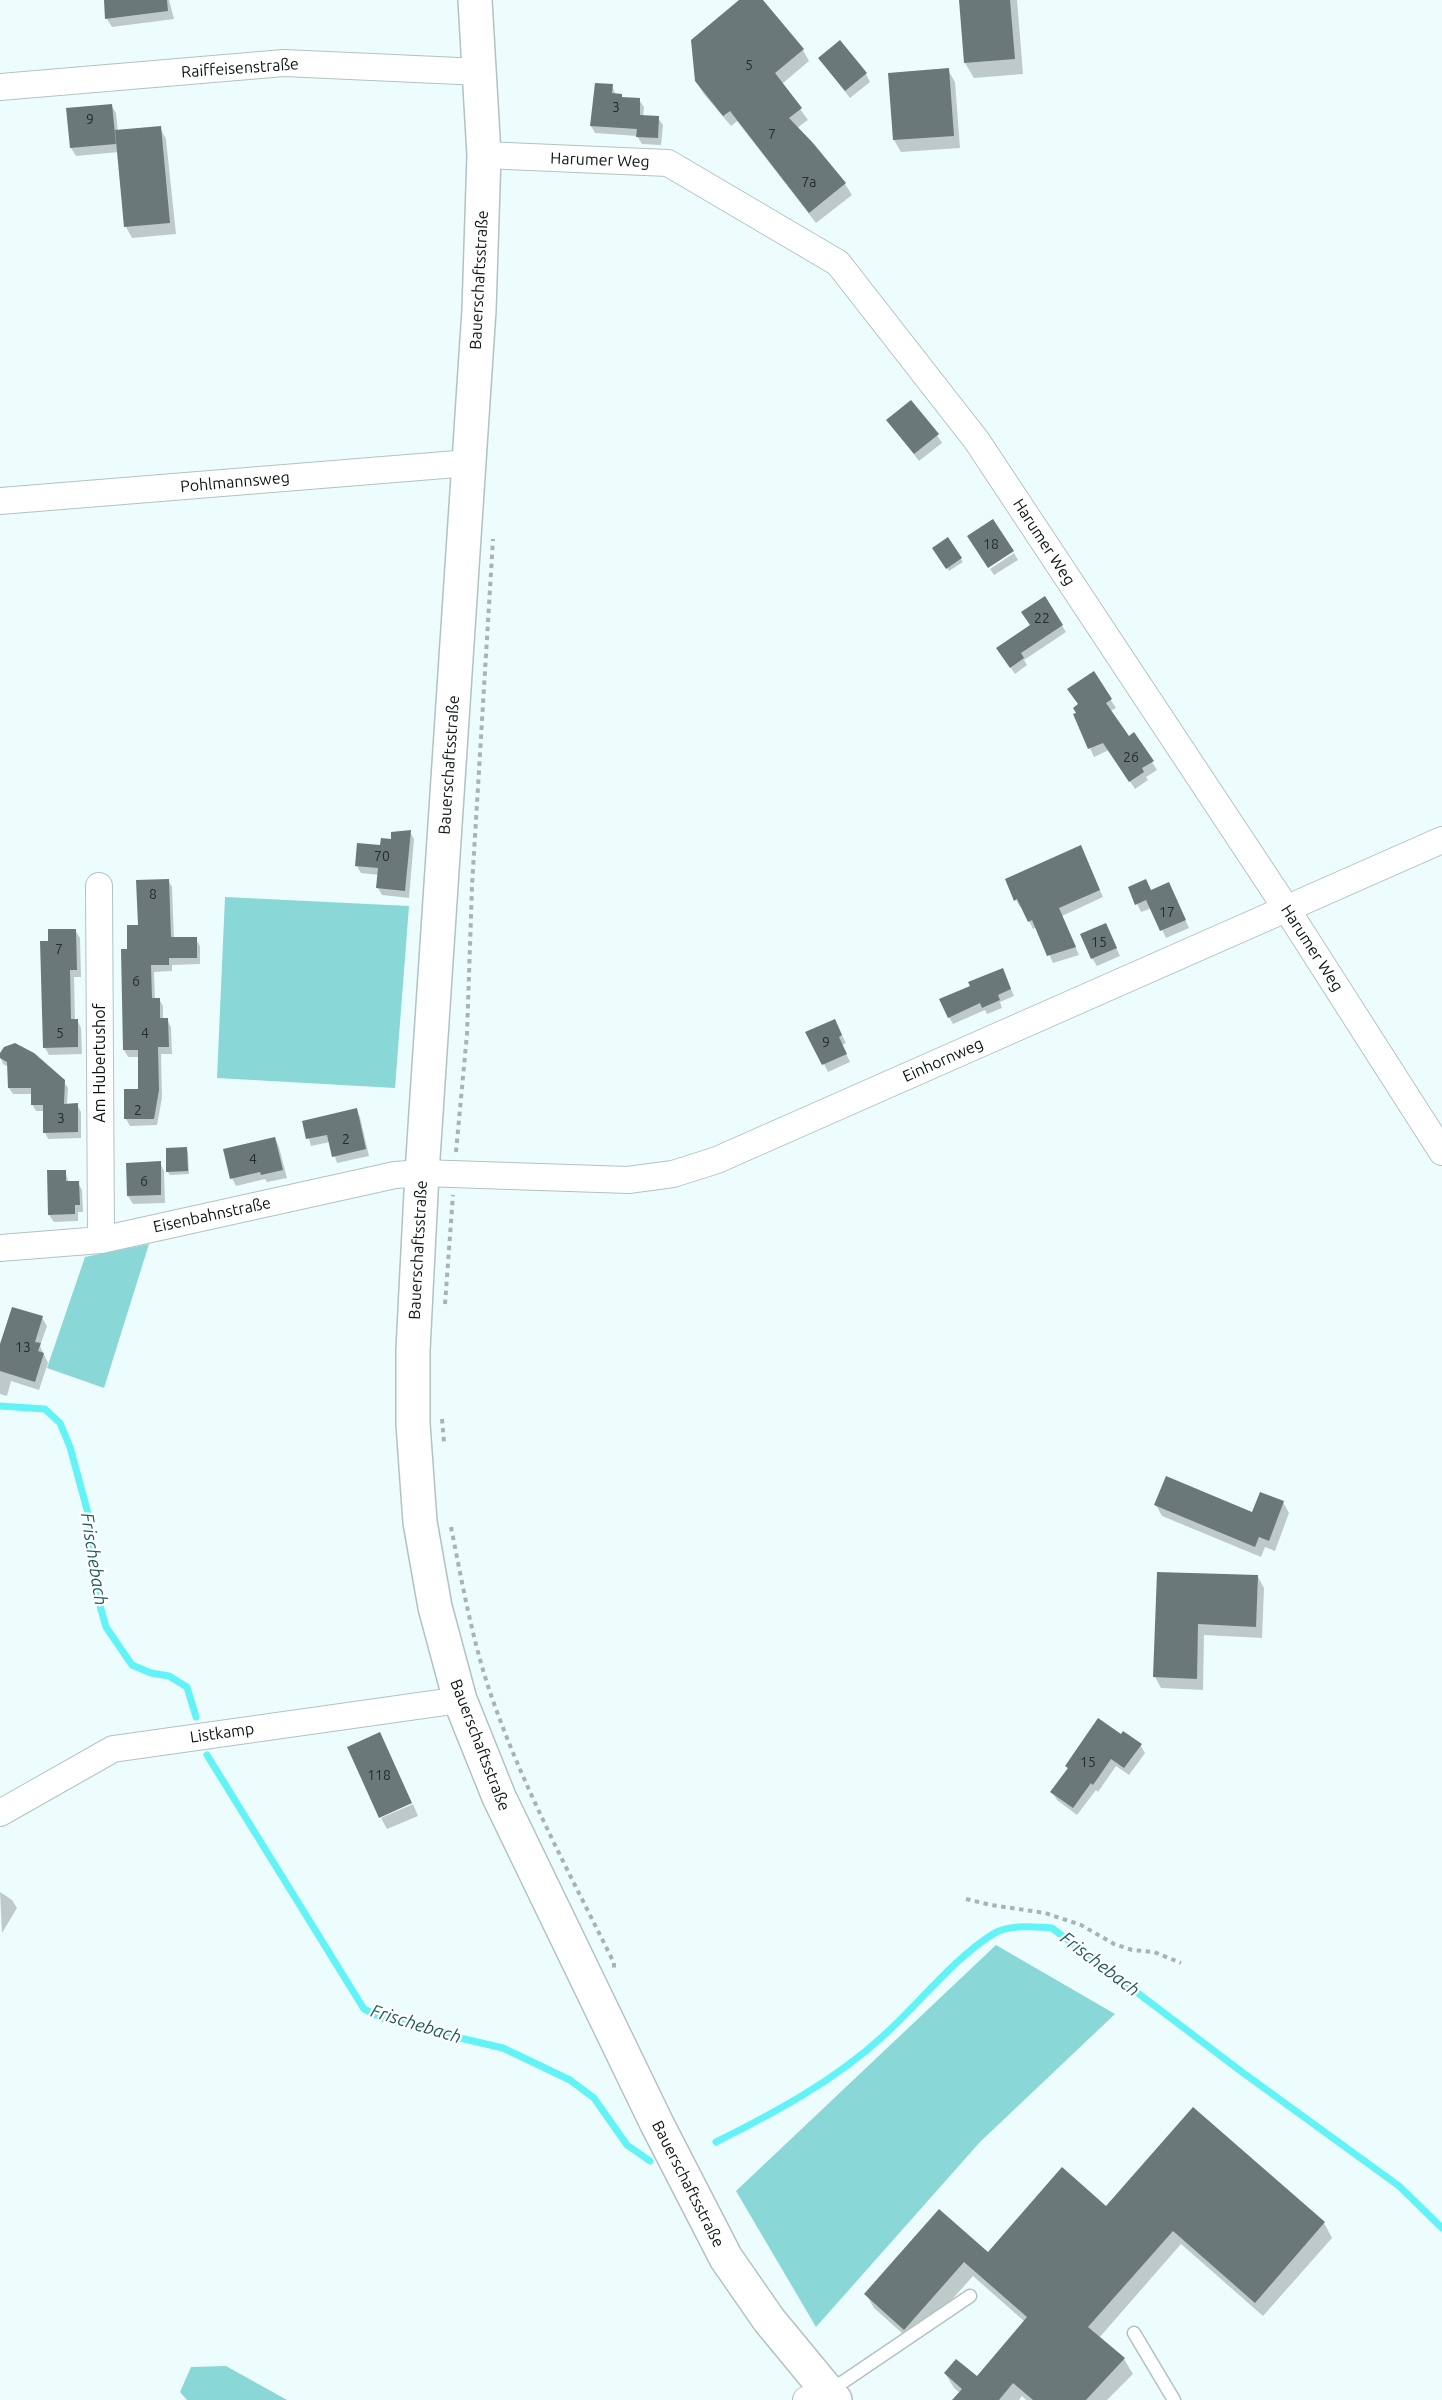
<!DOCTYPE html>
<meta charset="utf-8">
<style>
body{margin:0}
canvas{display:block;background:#edfdfd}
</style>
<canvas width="1442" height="2400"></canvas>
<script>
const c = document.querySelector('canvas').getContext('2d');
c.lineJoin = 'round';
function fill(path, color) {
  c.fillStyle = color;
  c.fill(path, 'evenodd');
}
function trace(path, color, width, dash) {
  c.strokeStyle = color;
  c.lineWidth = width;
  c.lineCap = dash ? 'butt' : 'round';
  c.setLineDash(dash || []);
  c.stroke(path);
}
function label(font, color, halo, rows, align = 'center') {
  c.font = font + ' Ubuntu,sans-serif';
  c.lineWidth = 4.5;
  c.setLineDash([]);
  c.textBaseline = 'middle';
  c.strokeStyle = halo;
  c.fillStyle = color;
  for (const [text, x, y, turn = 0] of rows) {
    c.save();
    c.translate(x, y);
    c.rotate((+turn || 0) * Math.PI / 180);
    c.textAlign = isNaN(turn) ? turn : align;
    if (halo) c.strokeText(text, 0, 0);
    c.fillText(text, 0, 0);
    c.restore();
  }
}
const green = new Path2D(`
 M 225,897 L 409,906 L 395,1088 L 217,1078 Z
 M 149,1244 L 104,1388 L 47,1368 L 85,1257 Z
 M 996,1945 L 1115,2014 L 980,2142 L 816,2327 L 736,2191 Z
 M 226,2366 L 287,2400 L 187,2400 L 180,2392 L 191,2367 Z`);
const shadow = new Path2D(`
 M 106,0 L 169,0 L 174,19 L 112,27 L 107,19 Z
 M 741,0 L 761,0 L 803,50 L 809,61 L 782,84 L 808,120 L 797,128 L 845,184 L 852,195 L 816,223 L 737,121 L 731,126 L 703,93 L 696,81 Z
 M 960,0 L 1017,0 L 1023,74 L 974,78 L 965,63 Z
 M 820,59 L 866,74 L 870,82 L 850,98 Z
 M 948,70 L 955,82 L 960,148 L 901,152 L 894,140 Z
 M 612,86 L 616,95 L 621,95 L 623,99 L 639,100 L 644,107 L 643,117 L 658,118 L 663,125 L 661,145 L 642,144 L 637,136 L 595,133 L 591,126 Z
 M 111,105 L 116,113 L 118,132 L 160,128 L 166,139 L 176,234 L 132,238 L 126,227 L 119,152 L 76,156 L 71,148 L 68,109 Z
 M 888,420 L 937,435 L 942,443 L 919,461 Z
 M 947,539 L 963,562 L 949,571 L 934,548 Z
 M 1014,553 L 1018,560 L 994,575 L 990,569 Z
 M 1044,598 L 1066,632 L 1024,660 L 1027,665 L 1015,674 L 1002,655 L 1032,626 Z
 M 1093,673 L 1116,708 L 1110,711 L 1129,738 L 1152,762 L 1157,770 L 1146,777 L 1148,780 L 1135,789 L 1109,750 L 1094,757 L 1075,715 Z
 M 410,832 L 414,839 L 409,898 L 382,895 L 378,888 L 379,875 L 361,873 L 356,865 L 382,847 Z
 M 1084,854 L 1103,897 L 1062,916 L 1079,955 L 1053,963 L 1037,927 L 1033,929 L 1022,906 L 1020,907 L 1016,900 Z
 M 168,880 L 172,887 L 174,939 L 196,939 L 200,946 L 200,964 L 172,965 L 172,971 L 154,972 L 155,999 L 159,999 L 163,1006 L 163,1020 L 167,1020 L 171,1027 L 172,1054 L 161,1054 L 162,1098 L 157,1125 L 130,1126 L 126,1119 L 140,1090 L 139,1057 L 128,1057 L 124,1050 L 129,950 L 139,926 Z
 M 1151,892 L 1173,892 L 1189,928 L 1166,938 L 1152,908 L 1141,912 L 1137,904 Z
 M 75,930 L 80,938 L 81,977 L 74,977 L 75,1020 L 77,1020 L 81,1028 L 82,1054 L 49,1055 L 45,1048 L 50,942 Z
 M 1110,933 L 1120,956 L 1097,966 L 1092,958 Z
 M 1006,977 L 1014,996 L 1000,1002 L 1002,1008 L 987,1014 L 985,1010 L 953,1024 L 949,1017 Z
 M 835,1021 L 846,1043 L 842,1045 L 850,1062 L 828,1072 L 824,1064 Z
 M 0,1056 L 63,1081 L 68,1088 L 67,1105 L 77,1105 L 81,1112 L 81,1138 L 48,1139 L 45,1132 L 44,1111 L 36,1111 L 32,1104 L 32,1094 L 13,1094 L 9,1088 L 9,1067 L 3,1064 Z
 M 356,1110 L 360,1117 L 369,1156 L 337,1163 L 330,1142 L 311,1146 L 304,1122 Z
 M 275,1138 L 279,1147 L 287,1178 L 267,1182 L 265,1179 L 236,1186 L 232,1178 Z
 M 186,1148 L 188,1152 L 189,1174 L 170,1175 L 167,1171 Z
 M 160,1163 L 164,1171 L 165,1203 L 133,1204 L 128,1196 Z
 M 65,1171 L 69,1183 L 78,1183 L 82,1190 L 83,1212 L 78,1212 L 78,1221 L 54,1222 L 49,1215 Z
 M 42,1318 L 47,1326 L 40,1346 L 48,1363 L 39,1390 L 11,1381 L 7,1396 L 0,1394 L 0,1349 Z
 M 1283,1502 L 1289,1513 L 1275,1551 L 1265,1547 L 1261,1557 L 1162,1516 L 1156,1505 L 1253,1514 Z
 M 1158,1574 L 1258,1577 L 1264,1588 L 1262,1638 L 1204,1635 L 1203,1690 L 1161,1688 L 1155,1677 Z
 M 1121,1736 L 1140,1745 L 1145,1753 L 1129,1775 L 1116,1766 L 1098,1792 L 1096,1790 L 1077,1815 L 1057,1800 L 1052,1792 L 1068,1769 L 1066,1766 Z
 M 413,1804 L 418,1816 L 387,1829 L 381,1818 Z
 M 0,1892 L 12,1900 L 17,1908 L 2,1933 Z
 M 1106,2208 L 1324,2223 L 1332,2238 L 1263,2316 L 1181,2244 L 1099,2338 L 1124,2359 L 1133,2374 L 1107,2400 L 1026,2400 L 1022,2396 L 1019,2400 L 957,2400 L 960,2393 L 954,2388 L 945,2373 L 977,2379 L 1025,2322 L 973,2276 L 913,2343 L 874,2308 L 866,2294 L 988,2254 Z`);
const stream = new Path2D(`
 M 0,1406 L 45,1409 L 60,1423 L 70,1447 L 89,1517 L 99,1602 L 106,1627 L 132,1665 L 151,1673 L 169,1676 L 187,1687 L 196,1717
 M 207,1755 L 364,2009 L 382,2018 L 434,2032 L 503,2048 L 570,2080 L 594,2098 L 627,2145 L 650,2161
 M 716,2142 C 774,2113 834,2081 882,2037 C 918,2005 953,1959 993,1934 C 1009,1924 1034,1927 1052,1928 L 1242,2072 L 1399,2186 L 1442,2228`);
const building = new Path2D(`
 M 104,0 L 167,0 L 168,11 L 105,19 Z
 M 739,0 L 763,0 L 804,49 L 775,73 L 802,108 L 789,118 L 813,143 L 846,183 L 809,213 L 730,111 L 723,116 L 695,81 L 691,40 Z
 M 959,0 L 1010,0 L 1015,59 L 964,63 Z
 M 840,40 L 867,73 L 845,91 L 818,58 Z
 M 949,68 L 954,136 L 893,140 L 888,73 Z
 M 595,83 L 613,84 L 612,93 L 622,94 L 622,97 L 640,98 L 640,115 L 659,116 L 658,138 L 636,137 L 637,129 L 590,126 Z
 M 112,104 L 116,144 L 70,148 L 66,108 Z
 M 161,126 L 170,223 L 124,227 L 115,130 Z
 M 911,400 L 939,434 L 914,454 L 886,420 Z
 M 993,519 L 1014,551 L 988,568 L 967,536 Z
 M 948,537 L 962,558 L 946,569 L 932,548 Z
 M 1045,596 L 1063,625 L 1021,653 L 1024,658 L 1010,668 L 996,648 L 1030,625 L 1021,612 Z
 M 1094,671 L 1112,699 L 1106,703 L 1129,736 L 1134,732 L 1154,761 L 1142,768 L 1144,772 L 1129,782 L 1103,743 L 1088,749 L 1073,714 L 1076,713 L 1073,708 L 1078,704 L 1067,689 Z
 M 411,830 L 405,891 L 376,888 L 378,868 L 355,866 L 357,843 L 380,845 L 381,838 L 391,839 L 391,832 Z
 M 1081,845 L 1100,890 L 1059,908 L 1076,947 L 1047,956 L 1032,920 L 1028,922 L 1017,899 L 1014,901 L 1005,879 Z
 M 169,879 L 171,937 L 197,937 L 197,958 L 169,958 L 169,965 L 151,965 L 152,998 L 160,998 L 160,1018 L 168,1018 L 169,1047 L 158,1047 L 159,1090 L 154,1119 L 124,1119 L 124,1089 L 138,1089 L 138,1050 L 123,1050 L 121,949 L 127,949 L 127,925 L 138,925 L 136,880 Z
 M 1146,879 L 1151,890 L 1169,882 L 1186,920 L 1160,931 L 1146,900 L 1135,905 L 1128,887 Z
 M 1106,923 L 1117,948 L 1091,959 L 1080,934 Z
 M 48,929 L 76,929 L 77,970 L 70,970 L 71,1019 L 78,1019 L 78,1047 L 43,1048 L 40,941 L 48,941 Z
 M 1003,968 L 1011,989 L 998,995 L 1000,1000 L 982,1008 L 980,1003 L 948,1018 L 939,999 L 970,986 L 968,982 Z
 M 835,1019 L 842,1035 L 839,1037 L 847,1054 L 822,1065 L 805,1032 Z
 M 15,1043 L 34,1053 L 65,1080 L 64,1104 L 78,1103 L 78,1132 L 43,1133 L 43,1105 L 31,1105 L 31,1088 L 8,1088 L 7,1062 L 0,1058 L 0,1053 L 4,1047 Z
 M 357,1108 L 366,1149 L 332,1157 L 327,1135 L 306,1139 L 302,1121 Z
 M 275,1137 L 283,1170 L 261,1175 L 260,1172 L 230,1179 L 223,1149 Z
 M 187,1147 L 188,1171 L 166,1172 L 166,1148 Z
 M 161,1161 L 161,1195 L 127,1196 L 126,1163 Z
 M 47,1170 L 66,1170 L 66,1181 L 79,1181 L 80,1205 L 75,1205 L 75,1214 L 48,1215 Z
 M 12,1307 L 43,1316 L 35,1342 L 41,1343 L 38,1351 L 44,1353 L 35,1382 L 0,1371 L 0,1344 Z
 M 1166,1476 L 1252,1512 L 1260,1492 L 1284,1501 L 1269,1541 L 1259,1537 L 1255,1547 L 1154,1505 Z
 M 1157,1572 L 1258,1575 L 1256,1627 L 1198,1624 L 1197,1679 L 1153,1677 Z
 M 1098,1718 L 1121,1734 L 1123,1731 L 1142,1744 L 1124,1768 L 1111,1759 L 1093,1785 L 1091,1783 L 1073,1808 L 1050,1792 L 1068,1768 L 1065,1766 Z
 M 380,1732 L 412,1803 L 379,1818 L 347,1747 Z
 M 1193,2107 L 1325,2222 L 1255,2303 L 1173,2231 L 1088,2327 L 1125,2358 L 1086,2400 L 1033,2400 L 1013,2383 L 999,2400 L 952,2400 L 962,2389 L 944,2373 L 956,2359 L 977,2376 L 1027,2317 L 964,2262 L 904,2330 L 864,2294 L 939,2209 L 988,2252 L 1062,2167 L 1106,2206 Z`);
const path = new Path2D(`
 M 456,1152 L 467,1034 L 472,886 L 493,539
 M 445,1304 L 453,1195
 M 442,1419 L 444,1442
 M 451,1527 C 462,1582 472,1639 490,1692 C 522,1786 570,1874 614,1963 L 614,1971
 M 966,1899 L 991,1905 L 1045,1913 L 1081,1925 L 1114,1944 L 1132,1950 L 1154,1952 L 1181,1963`);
const lane = new Path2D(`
 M 1134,2333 L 1174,2400
 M 829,2388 L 843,2382 L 970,2296`);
const street = new Path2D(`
 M 0,87 L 284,63 L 481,72
 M 484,155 L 668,163 L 838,263 L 977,441 L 1286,908 L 1442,1152
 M 0,501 L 469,463
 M 99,886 L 101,1240
 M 0,1248 L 101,1240 L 395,1175 L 422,1173 L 628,1180 L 673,1174 L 717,1160 L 1442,840
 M 0,1813 L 113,1749 L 460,1700
 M 806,2400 L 828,2389`);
const secondary = new Path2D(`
 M 475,0 L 484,155 L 479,310 L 422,1173 L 413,1350 L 413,1424 L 420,1522 L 435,1607 L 460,1700 L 499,1797 L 657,2124 L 726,2258 L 769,2320 L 835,2400`);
const numberNames = [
 ["5",749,65],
 ["3",616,107],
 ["9",90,119],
 ["7",772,134],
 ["7a",809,182],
 ["18",991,544],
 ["22",1042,618],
 ["26",1131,757],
 ["70",382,856],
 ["8",153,894],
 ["17",1167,912],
 ["15",1099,942],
 ["7",59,949],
 ["6",136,981],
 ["5",60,1033],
 ["4",145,1033],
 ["9",826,1042],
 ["2",138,1110],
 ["3",61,1118],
 ["2",346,1139],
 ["4",253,1159],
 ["6",144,1181],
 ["13",23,1347],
 ["15",1088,1762],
 ["118",379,1775]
];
const streetNames = [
 ["Raiffeisenstraße",240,68,-4],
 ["Harumer Weg",600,160,2],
 ["Bauerschaftsstraße",479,280,-87],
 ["Pohlmannsweg",235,482,-5],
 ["Harumer Weg",1044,542,57],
 ["Bauerschaftsstraße",449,765,-86],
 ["Harumer Weg",1312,948,57],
 ["Einhornweg",943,1060,-24],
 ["Am Hubertushof",100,1063,-90],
 ["Eisenbahnstraße",212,1215,-12],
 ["Bauerschaftsstraße",418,1250,-87],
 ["Listkamp",222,1733,-8],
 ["Bauerschaftsstraße",480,1745,69],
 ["Bauerschaftsstraße",688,2184,63]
];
const waterNames = [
 ["Frischebach",94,1559,81],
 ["Frischebach",1100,1964,37],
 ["Frischebach",416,2024,17]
];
fill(green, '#8ad7d8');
fill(shadow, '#0003');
trace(stream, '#62f3f7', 7);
fill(building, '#6a7878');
trace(lane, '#b2c2c2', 15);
trace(street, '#b2c2c2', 28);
trace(secondary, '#b2c2c2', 36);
trace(path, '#a7b4b4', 4, [4.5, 4.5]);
trace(lane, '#fff', 12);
trace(street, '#fff', 26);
trace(secondary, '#fff', 33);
label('14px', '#252d2d', null, numberNames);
label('16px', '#0e1414', '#fff', streetNames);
label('italic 18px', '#1f5c5d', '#fff', waterNames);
</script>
